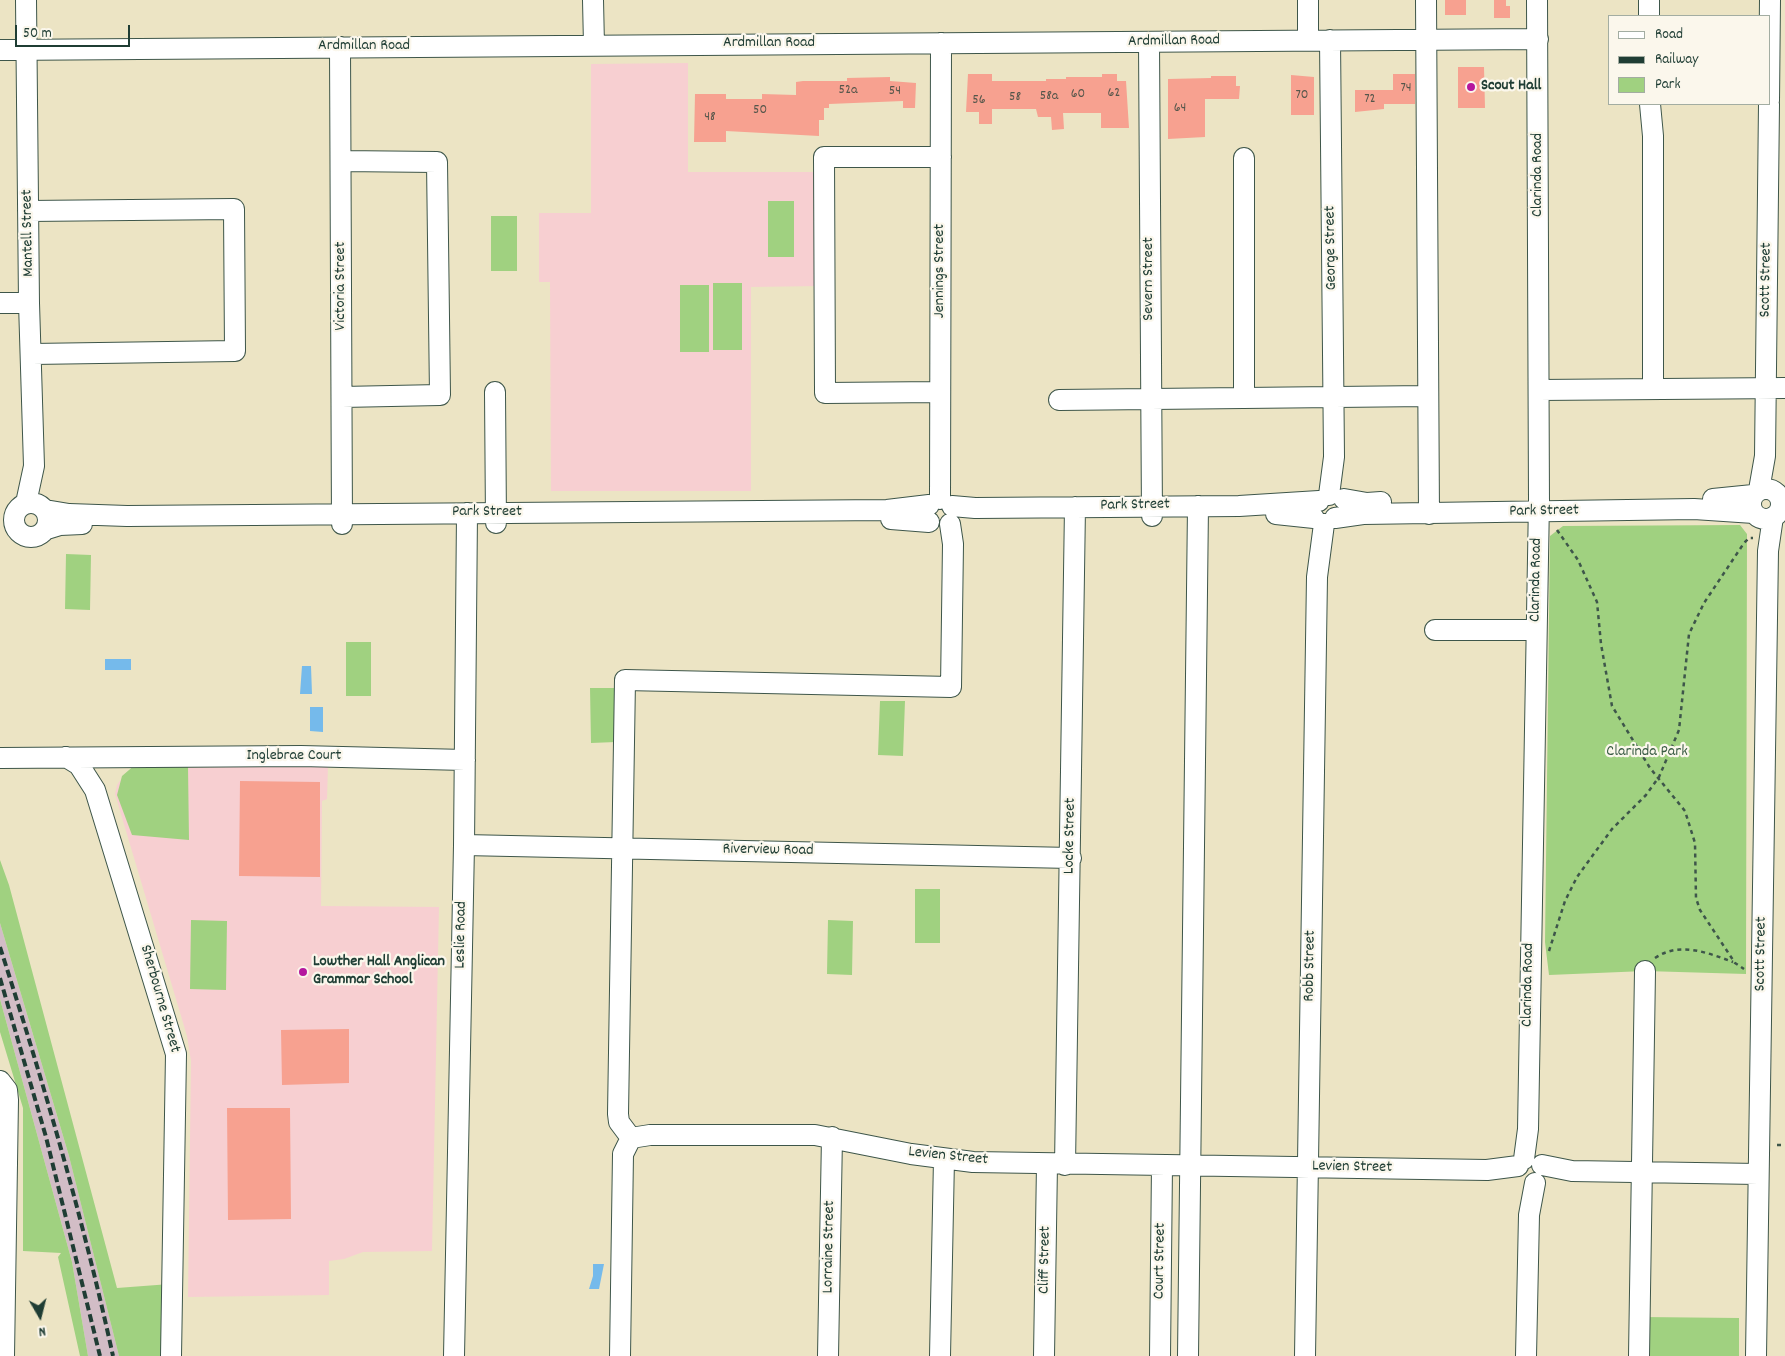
<!DOCTYPE html>
<style>
body{margin:0}
#map{position:relative;width:1785px;height:1356px;overflow:hidden;background:#ece4c4;font-family:Dekko,sans-serif}
canvas{display:block}
.legend{position:absolute;left:1608px;top:15px;width:162px;height:90px;box-sizing:border-box;background:#fbf7ec;border:1px solid #a3ada2;margin:0;padding:6px 9px;list-style:none;font-size:15px;color:#1f3d34}
.legend li{display:flex;align-items:center;gap:10px;height:25px}
.legend b{width:25px;border:1px solid #a3ada2}
.north{position:absolute;left:15px;top:1291px;width:50px;height:50px;-webkit-text-stroke:4px #fbf7ec;paint-order:stroke;rotate:172deg;font-size:14px;font-weight:700;line-height:20px;text-align:center;color:#1f3d34}
.north::after{content:'';display:block;margin:auto;width:18px;height:22px;background:#1f3d34;clip-path:polygon(50% 0,100% 100%,50% 72%,0 100%)}
.scale{position:absolute;left:15px;top:25px;width:115px;height:22px;box-sizing:border-box;border:2px solid #1f3d34;border-top:0;padding-left:6px;font-size:15px;line-height:18px;white-space:nowrap;color:#1f3d34;-webkit-text-stroke:4px #fbf7ec;paint-order:stroke}
</style>
<div id="map">
<canvas width="1785" height="1356"></canvas>
<ul class="legend">
<li><b style="height:6px;background:#fff"></b>Road</li>
<li><b style="height:6px;background:#1f3d34"></b>Railway</li>
<li><b style="height:14px;background:#a0d180"></b>Park</li>
</ul>
<div class="north">N</div>
<div class="scale">50 m</div>
</div>
<script>
const c = document.querySelector('canvas').getContext('2d');
c.lineJoin = 'round';
function fill(path, color) {
  c.fillStyle = color;
  c.fill(path, 'evenodd');
}
function trace(path, color, width, dash) {
  c.strokeStyle = color;
  c.lineWidth = width;
  c.lineCap = dash ? 'butt' : 'round';
  c.setLineDash(dash || []);
  c.stroke(path);
}
function label(font, color, halo, rows, align = 'center') {
  c.font = font + ' Dekko,sans-serif';
  c.lineWidth = 4.5;
  c.setLineDash([]);
  c.textBaseline = 'middle';
  c.strokeStyle = halo;
  c.fillStyle = color;
  for (const [text, x, y, turn = 0] of rows) {
    c.save();
    c.translate(x, y);
    c.rotate((+turn || 0) * Math.PI / 180);
    c.textAlign = isNaN(turn) ? turn : align;
    if (halo) c.strokeText(text, 0, 0);
    c.fillText(text, 0, 0);
    c.restore();
  }
}
const built = new Path2D(`
 M 688,63 L 688,172 L 821,172 L 821,286 L 751,287 L 751,491 L 551,491 L 550,282 L 539,282 L 539,213 L 591,213 L 591,64 Z
 M 328,766 L 327,799 L 322,801 L 321,906 L 439,907 L 432,1251 L 363,1252 L 344,1259 L 329,1261 L 329,1295 L 188,1297 L 191,1061 L 187,1036 L 115,794 L 117,785 L 124,775 L 137,768 Z`);
const industrial = new Path2D(`
 M 0,923 L 69,1156 L 119,1356 L 88,1356 L 72,1262 L 0,999 Z`);
const green = new Path2D(`
 M 768,201 L 794,201 L 794,257 L 768,257 Z
 M 491,216 L 517,216 L 517,271 L 491,271 Z
 M 713,283 L 742,283 L 742,350 L 713,350 Z
 M 680,285 L 709,285 L 709,352 L 680,352 Z
 M 1740,525 L 1747,534 L 1746,974 L 1645,971 L 1549,975 L 1545,942 L 1550,536 L 1563,526 Z
 M 66,554 L 91,555 L 90,610 L 65,609 Z
 M 346,642 L 371,642 L 371,696 L 346,696 Z
 M 590,688 L 615,688 L 616,742 L 591,743 Z
 M 880,701 L 905,701 L 903,756 L 878,755 Z
 M 136,764 L 188,766 L 189,840 L 132,835 L 117,795 L 122,776 Z
 M 0,860 L 9,885 L 117,1288 L 170,1284 L 165,1356 L 119,1356 L 69,1156 L 0,923 Z
 M 915,889 L 940,889 L 940,943 L 915,943 Z
 M 191,920 L 227,921 L 226,990 L 190,989 Z
 M 828,920 L 853,921 L 852,975 L 827,974 Z
 M 0,999 L 72,1262 L 88,1356 L 80,1356 L 58,1257 L 61,1253 L 23,1251 L 23,1108 L 0,1032 Z
 M 1643,1317 L 1739,1318 L 1739,1356 L 1643,1356 Z`);
const water = new Path2D(`
 M 105,659 L 131,659 L 131,670 L 105,670 Z
 M 302,666 L 311,666 L 312,694 L 300,694 Z
 M 310,707 L 323,707 L 323,732 L 310,731 Z
 M 593,1264 L 604,1264 L 599,1289 L 589,1289 L 593,1276 Z`);
const building = new Path2D(`
 M 1445,0 L 1466,0 L 1466,15 L 1445,15 Z
 M 1494,0 L 1506,0 L 1506,6 L 1510,6 L 1510,18 L 1494,18 Z
 M 1458,67 L 1484,67 L 1485,108 L 1458,108 Z
 M 968,74 L 992,74 L 992,81 L 1046,81 L 1046,79 L 1066,79 L 1066,77 L 1102,77 L 1102,74 L 1117,74 L 1117,81 L 1126,81 L 1129,128 L 1101,128 L 1101,113 L 1063,113 L 1064,129 L 1052,130 L 1051,117 L 1038,117 L 1036,109 L 992,109 L 992,124 L 979,124 L 979,112 L 966,112 Z
 M 1393,74 L 1415,74 L 1415,104 L 1384,104 L 1384,109 L 1355,112 L 1355,90 L 1393,90 Z
 M 1291,75 L 1314,77 L 1314,115 L 1291,115 Z
 M 1211,76 L 1236,76 L 1236,86 L 1240,86 L 1239,99 L 1205,99 L 1205,137 L 1168,139 L 1168,79 L 1211,78 Z
 M 890,77 L 890,81 L 916,83 L 915,108 L 903,108 L 903,101 L 829,104 L 829,108 L 824,108 L 824,120 L 819,120 L 819,136 L 726,131 L 726,142 L 694,142 L 695,94 L 726,94 L 726,99 L 762,99 L 762,94 L 796,95 L 796,82 L 803,81 L 847,81 L 847,78 Z
 M 240,781 L 320,782 L 320,877 L 239,876 Z
 M 349,1029 L 349,1083 L 282,1085 L 281,1030 Z
 M 227,1108 L 290,1108 L 291,1219 L 228,1220 Z`);
const path = new Path2D(`
 M 1557,530 L 1578,560 L 1597,602 L 1601,644 L 1612,706 L 1650,768 L 1685,811 L 1695,843 L 1696,898 L 1700,910 L 1735,963 L 1744,969
 M 1549,951 L 1565,901 L 1577,877 L 1612,829 L 1646,795 L 1659,777 L 1679,730 L 1689,634 L 1704,603 L 1744,543 L 1749,538 L 1753,538
 M 1655,958 C 1680,941 1708,953 1733,962
 M 1777,1145 L 1785,1145`);
const minor = new Path2D(`
 M 593,0 L 594,45
 M 1308,0 L 1308,40
 M 1426,0 L 1429,514
 M 1649,16 L 1649,0
 M 1149,42 L 1152,516
 M 340,47 L 342,524
 M 0,50 L 1538,39
 M 1769,101 L 1770,0
 M 1650,104 L 1653,136 L 1653,389
 M 1244,158 L 1244,397
 M 341,161 L 437,162 L 440,395 L 342,397
 M 28,211 L 234,209 L 235,351 L 32,354
 M 0,303 L 29,303
 M 1539,390 L 1785,388
 M 495,392 L 496,523
 M 940,392 L 825,393 L 824,157 L 941,157
 M 1059,400 L 1427,396
 M1751 504a15 15 0 1 1 30 0a15 15 0 1 1-30 0Z
 M 1759,490 L 1765,456 L 1769,104
 M 1329,495 L 1334,457 L 1330,40
 M 940,499 L 941,43
 M 1344,499 L 1367,503 L 1381,502
 M 1713,499 L 1753,495
 M14 520a17 17 0 1 1 34 0a17 17 0 1 1-34 0Z
 M 26,503 L 34,466 L 29,303 L 26,0
 M 952,506 L 975,508 L 1239,506 L 1319,501
 M 45,510 L 69,514 L 127,516 L 887,510 L 929,505
 M 1276,514 L 1314,518
 M 1335,518 L 1363,514 L 1694,509 L 1754,513
 M 891,519 L 929,522
 M 47,529 L 60,525 L 82,524
 M 1435,630 L 1536,630
 M 66,757 L 79,765 L 95,790 L 176,1054 L 171,1356
 M 0,758 L 301,756 L 465,760
 M 464,845 L 1071,858
 M 0,1081 L 7,1090 L 8,1100 L 4,1356
 M 631,1138 L 619,1122 L 618,1114 L 625,680 L 951,687 L 953,544 L 950,524
 M 1524,1159 L 1528,1129 L 1539,501 L 1537,0
 M 1065,1165 L 1075,507
 M 1542,1165 L 1572,1171 L 1758,1174
 M 454,1356 L 464,845 L 467,513
 M 620,1356 L 623,1154 L 631,1138 L 650,1135 L 815,1135 L 911,1154 L 973,1162 L 1487,1170 L 1518,1166
 M 828,1356 L 832,1137
 M 940,1356 L 944,1159
 M 1044,1356 L 1047,1164
 M 1160,1356 L 1162,1165
 M 1188,1356 L 1198,506
 M 1305,1356 L 1317,577 L 1324,524
 M 1526,1356 L 1529,1215 L 1535,1183
 M 1639,1356 L 1645,971
 M 1756,1356 L 1768,551 L 1773,517`);
const rail = new Path2D(`
 M 0,947 C 43,1081 83,1218 113,1356
 M 0,978 L 46,1137 L 100,1356`);
const markers = [
 [1471,87,5,"#b5179e"],
 [303,972,5,"#b5179e"]
];
const numberNames = [
 ["74",1406,89],
 ["52a",848,91],
 ["54",895,92],
 ["62",1114,94],
 ["60",1078,95],
 ["70",1302,96],
 ["58a",1049,97],
 ["58",1015,98],
 ["72",1370,100],
 ["56",979,101],
 ["64",1180,109],
 ["50",760,111],
 ["48",710,118]
];
const streetNames = [
 ["Ardmillan Road",1174,42,-1],
 ["Ardmillan Road",769,44],
 ["Ardmillan Road",364,47],
 ["Clarinda Road",1539,175,-90],
 ["Mantell Street",29,233,-91],
 ["George Street",1332,248,-91],
 ["Jennings Street",941,271,-90],
 ["Severn Street",1150,279,-90],
 ["Scott Street",1767,280,-89],
 ["Victoria Street",342,286,-90],
 ["Park Street",1135,506,-1],
 ["Park Street",1544,512,-1],
 ["Park Street",487,513],
 ["Clarinda Road",1537,580,-89],
 ["Inglebrae Court",294,757],
 ["Locke Street",1071,836,-89],
 ["Riverview Road",768,851,1],
 ["Leslie Road",462,935,-89],
 ["Scott Street",1762,954,-89],
 ["Robb Street",1311,966,-89],
 ["Clarinda Road",1529,985,-89],
 ["Sherbourne Street",159,999,74],
 ["Levien Street",948,1157,6],
 ["Levien Street",1352,1168,1],
 ["Lorraine Street",830,1247,-89],
 ["Cliff Street",1046,1260,-89],
 ["Court Street",1161,1261,-89]
];
const poiNames = [
 ["Scout Hall",1481,87],
 ["Lowther Hall Anglican",313,963],
 ["Grammar School",313,981]
];
const parkNames = [
 ["Clarinda Park",1647,753]
];
fill(built, '#f7cfd1');
fill(industrial, '#d2bdc6');
fill(green, '#a0d180');
fill(water, '#75baeb');
fill(building, '#f7a190');
trace(minor, '#3e564a', 22);
trace(path, '#3e564a', 2.5, [4, 4]);
trace(minor, '#fff', 20);
trace(rail, '#1f3d34', 4, [8, 4]);
for (const [x, y, r, color] of markers) {
  const dot = new Path2D();
  dot.arc(x, y, r, 0, 2 * Math.PI);
  c.fillStyle = color;
  c.fill(dot);
  trace(dot, '#fbf7ec', 2);
}
label('14px', '#55564b', null, numberNames);
label('16px', '#1f3d34', '#fbf7ec', streetNames);
label('bold 16px', '#1f3d34', '#fbf7ec', poiNames, 'left');
label('16px', '#395b43', '#fbf7ec', parkNames);
</script>
